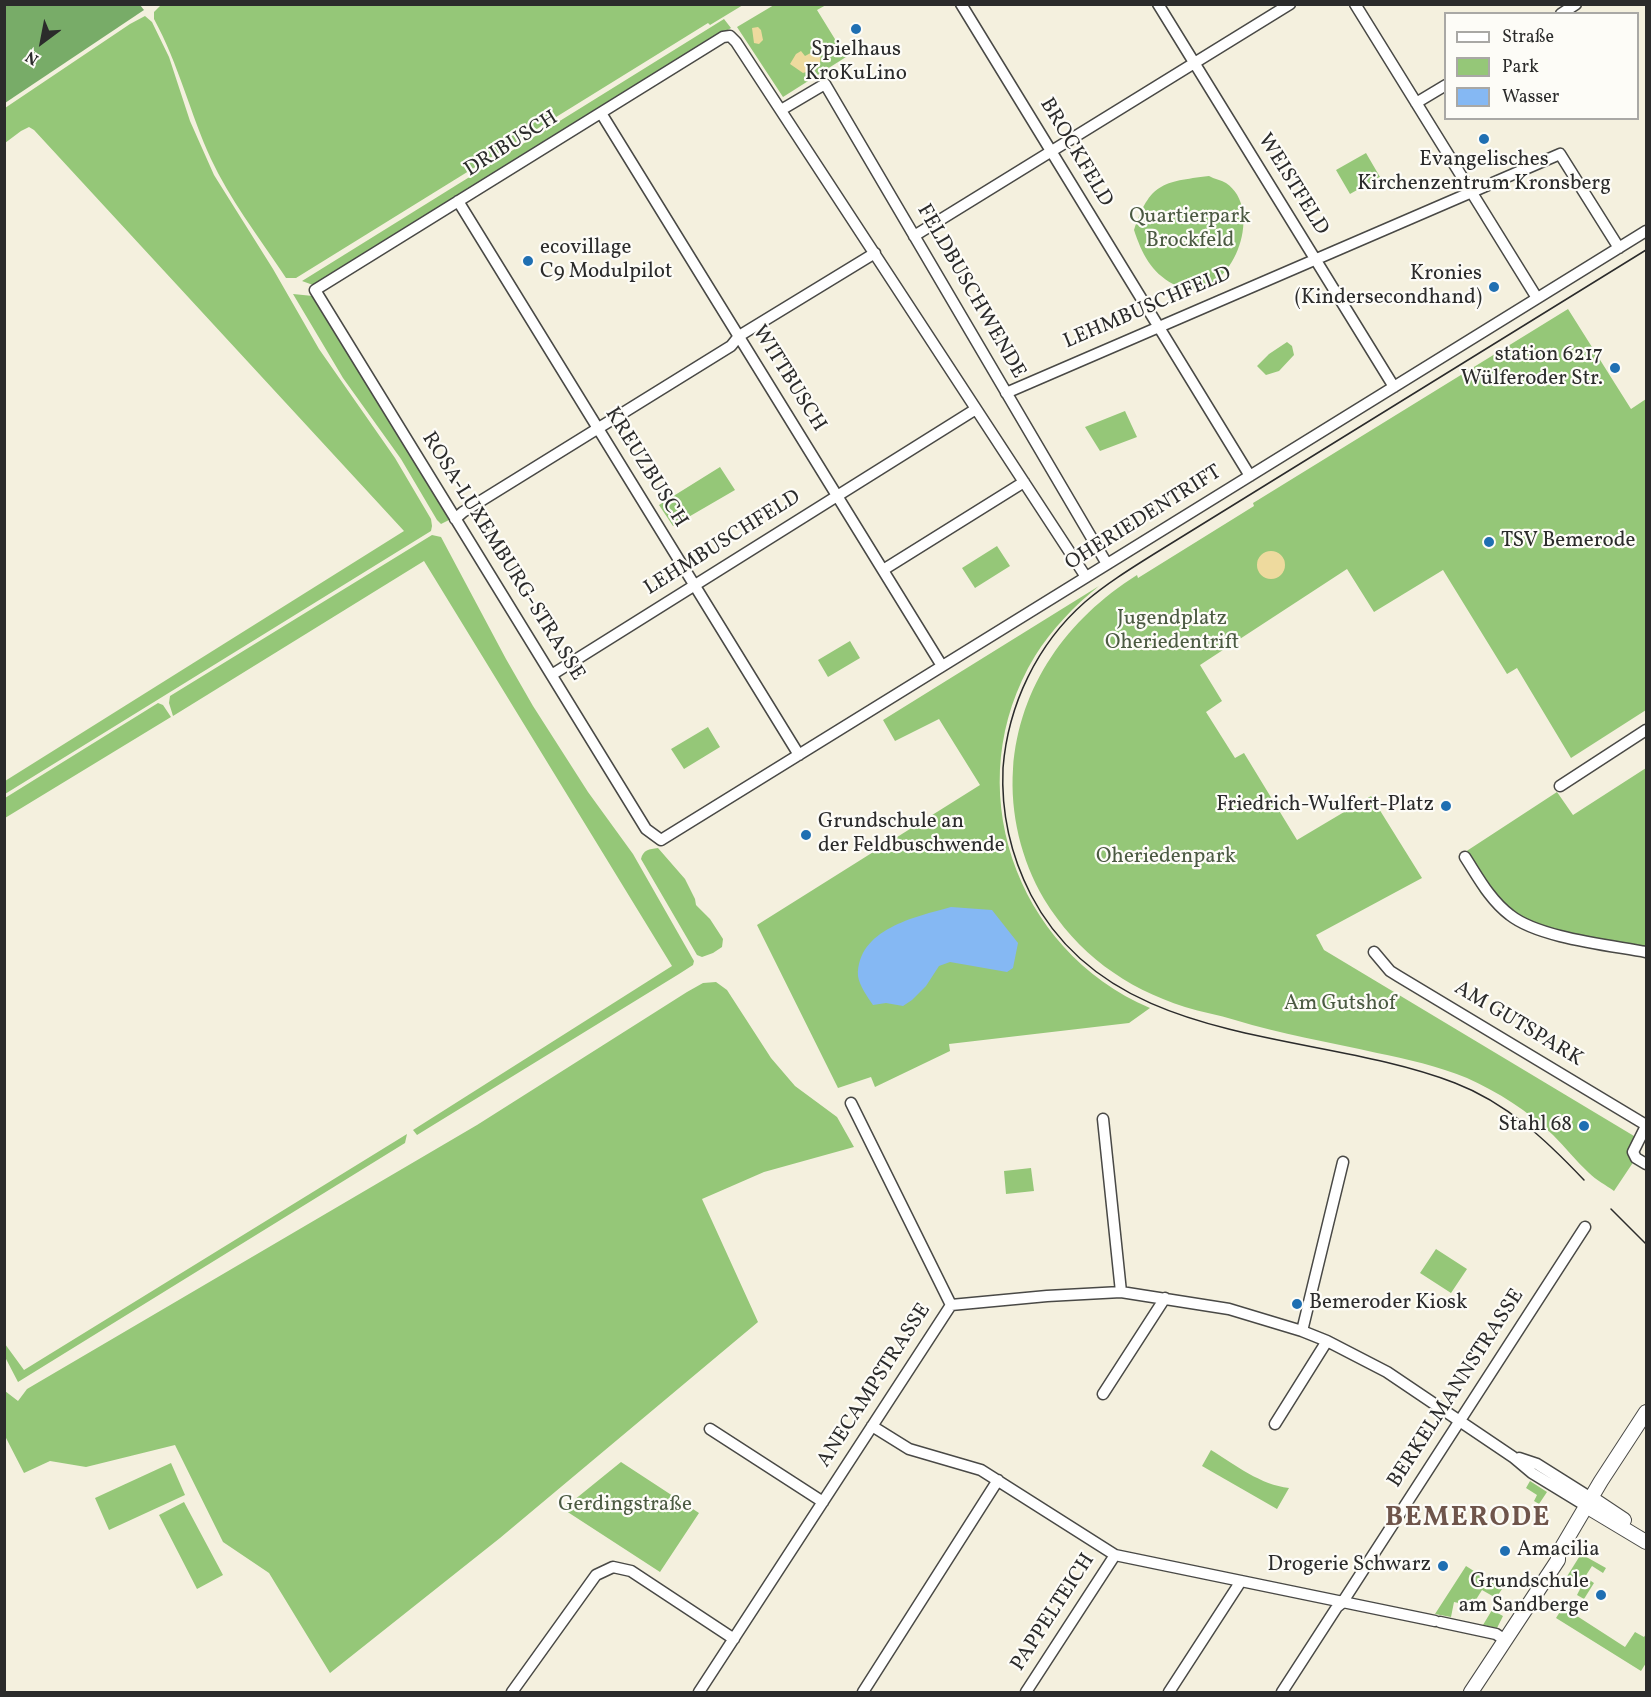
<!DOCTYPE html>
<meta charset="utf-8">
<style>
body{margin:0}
#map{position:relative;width:1651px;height:1697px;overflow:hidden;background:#f4f0de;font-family:Vollkorn,serif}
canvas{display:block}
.frame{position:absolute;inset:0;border:6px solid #2b2b2b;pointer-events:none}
.legend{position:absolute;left:1444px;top:12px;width:195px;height:108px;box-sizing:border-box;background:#fdfcf7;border:2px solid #a9a8a5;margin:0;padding:8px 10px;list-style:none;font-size:18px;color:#2b2b2b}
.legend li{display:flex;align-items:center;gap:12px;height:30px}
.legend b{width:30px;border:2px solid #a9a8a5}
.north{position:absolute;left:12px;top:12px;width:60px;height:60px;-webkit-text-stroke:4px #fdfcf7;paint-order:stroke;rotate:212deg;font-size:16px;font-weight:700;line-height:24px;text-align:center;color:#2b2b2b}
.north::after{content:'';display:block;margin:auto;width:21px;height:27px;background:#2b2b2b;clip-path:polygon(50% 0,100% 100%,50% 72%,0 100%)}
</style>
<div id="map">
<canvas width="1651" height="1697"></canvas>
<div class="frame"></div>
<ul class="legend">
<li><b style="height:8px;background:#fff"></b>Straße</li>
<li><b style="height:16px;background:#95c778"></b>Park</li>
<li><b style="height:16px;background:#85b8f3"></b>Wasser</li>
</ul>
<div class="north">N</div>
</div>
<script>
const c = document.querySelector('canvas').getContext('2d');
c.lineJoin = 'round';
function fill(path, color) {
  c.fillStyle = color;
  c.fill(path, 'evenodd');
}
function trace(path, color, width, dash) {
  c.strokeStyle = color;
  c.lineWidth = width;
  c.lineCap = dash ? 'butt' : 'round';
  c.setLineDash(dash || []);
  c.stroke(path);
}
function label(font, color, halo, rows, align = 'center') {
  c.font = font + ' Vollkorn,serif';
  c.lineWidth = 4.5;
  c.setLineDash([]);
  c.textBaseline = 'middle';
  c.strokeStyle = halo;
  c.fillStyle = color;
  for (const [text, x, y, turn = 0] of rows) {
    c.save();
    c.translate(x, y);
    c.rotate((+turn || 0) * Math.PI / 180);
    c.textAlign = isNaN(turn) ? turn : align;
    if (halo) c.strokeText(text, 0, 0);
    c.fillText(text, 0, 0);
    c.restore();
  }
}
const green = new Path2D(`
 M 162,4 L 743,4 L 743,5 L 710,25 L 708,23 L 296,278 L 286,278 L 282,272 C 258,236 229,198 211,159 C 190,113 179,65 154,19 L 154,12 Z
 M 774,5 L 826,5 L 817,10 L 846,57 L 783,97 L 737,27 Z
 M 145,16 L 152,22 L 169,57 L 190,121 L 214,175 L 273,269 L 319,349 L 395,458 L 431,519 L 432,526 L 431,531 L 5,794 L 5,781 L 404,531 L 34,130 L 29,127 L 21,131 L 5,143 L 5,108 L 130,24 Z
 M 724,19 L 731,28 L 313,285 L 302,281 Z
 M 1366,153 L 1380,177 L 1350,194 L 1336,170 Z
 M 1209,176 C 1214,179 1221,180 1226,183 C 1269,212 1226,313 1173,284 C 1151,272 1142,254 1134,230 C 1150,183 1162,182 1209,176 Z
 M 293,294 L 313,296 L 451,519 L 441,524 L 437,520 L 401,459 L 343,378 Z
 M 1568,309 L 1631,409 L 1646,399 L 1646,710 L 1571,758 L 1517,668 L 1507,674 L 1443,570 L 1374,612 L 1347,569 L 1200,665 L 1222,701 L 1206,712 L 1235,758 L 1244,753 L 1297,840 L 1371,796 L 1422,878 L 1316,935 L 1324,950 L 1639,1139 L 1636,1158 L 1614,1191 C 1606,1185 1596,1180 1589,1173 C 1576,1161 1565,1147 1553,1135 C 1528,1111 1498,1092 1467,1078 C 1438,1066 1407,1059 1377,1053 C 1330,1042 1280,1034 1235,1020 C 1219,1015 1201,1012 1185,1007 C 1125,988 1077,953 1044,899 C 1021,860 1010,813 1013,769 C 1019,686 1067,619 1137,575 L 1138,578 L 1254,506 L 1253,503 L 1258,500 Z
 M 1287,342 L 1292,346 L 1294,355 L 1279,371 L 1266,375 L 1257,366 L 1269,354 Z
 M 1125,411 L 1137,437 L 1100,451 L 1085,427 Z
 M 720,467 L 735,490 L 673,526 L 659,505 Z
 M 432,535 L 441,537 L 506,659 L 533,706 L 588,792 L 633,854 L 694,961 L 693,965 L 679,974 L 417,1135 L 413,1130 L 672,966 L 424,561 L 173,716 L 169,703 L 170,696 Z
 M 997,546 L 1010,566 L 975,588 L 962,568 Z
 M 1099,586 C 1074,606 1052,629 1035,656 C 957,784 1014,950 1150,1008 L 1129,1023 L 949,1044 L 950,1051 L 875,1087 L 871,1077 L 838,1088 L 757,925 L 980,785 L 939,719 L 895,741 L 883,720 Z
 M 850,641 L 860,658 L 828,677 L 818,660 Z
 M 158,703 L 163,705 L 171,717 L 5,818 L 5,798 Z
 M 708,727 L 720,747 L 684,769 L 671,749 Z
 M 1646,768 L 1646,955 L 1507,918 L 1481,894 L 1459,856 L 1557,792 L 1573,815 Z
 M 658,848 L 685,879 L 695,899 L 696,905 L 710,919 L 723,939 L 722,947 L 713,953 L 702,957 L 697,955 L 641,859 C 643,850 649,849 658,848 Z
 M 716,982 L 727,990 L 771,1058 L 795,1086 L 837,1117 L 854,1147 L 764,1172 L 702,1199 L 758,1322 L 500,1538 L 330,1673 L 269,1573 L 223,1542 L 175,1445 L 86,1467 L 50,1461 L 24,1473 L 5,1436 L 5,1391 L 18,1401 L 27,1389 L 477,1125 L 687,992 L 703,983 Z
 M 407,1134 L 405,1143 L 18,1382 L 5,1357 L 5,1344 L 24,1370 Z
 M 1031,1168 L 1034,1191 L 1006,1194 L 1004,1171 Z
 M 1436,1249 L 1467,1269 L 1451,1293 L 1420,1273 Z
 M 1211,1450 C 1235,1465 1261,1485 1289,1488 L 1277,1509 L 1202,1466 Z
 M 621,1462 L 699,1513 L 660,1572 L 563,1509 Z
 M 171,1463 L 185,1495 L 109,1530 L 95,1498 Z
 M 1530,1481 L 1547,1492 L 1539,1504 L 1534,1501 L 1537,1495 L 1526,1488 Z
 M 184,1502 L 223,1575 L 197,1589 L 159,1515 Z
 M 1581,1554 L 1606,1568 L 1603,1573 L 1592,1566 L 1585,1577 L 1594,1583 L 1584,1599 L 1577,1595 L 1581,1587 L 1566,1578 Z
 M 1466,1566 L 1502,1589 L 1496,1598 L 1482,1590 L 1472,1606 L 1454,1602 L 1451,1617 L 1435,1614 Z
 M 1563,1607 L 1625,1647 L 1635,1632 L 1644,1637 L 1646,1634 L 1646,1663 L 1641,1671 L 1556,1618 Z
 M 1492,1610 L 1503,1616 L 1497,1628 L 1483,1625 Z`);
const forest = new Path2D(`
 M 140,5 L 144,10 L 5,103 L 5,5 Z`);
const sand = new Path2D(`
 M 758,27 L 761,30 L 763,40 L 759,44 L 754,43 L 752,28 Z
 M 820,48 C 821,67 822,68 803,73 L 790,64 L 796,54 L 801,51 L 805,56 Z
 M1257 565a14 14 0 1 1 28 0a14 14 0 1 1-28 0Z`);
const water = new Path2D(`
 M 951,907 L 992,910 L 1018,943 L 1013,968 L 1007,972 L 950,962 L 939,966 L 926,986 L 912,1000 L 903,1006 L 886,1003 L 873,1005 C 868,998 859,985 858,976 C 857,929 915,917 951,907 Z`);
const minor = new Path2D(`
 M 961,4 L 1250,476
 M 1158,4 L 1394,387
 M 1355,4 L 1537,298
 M 1561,14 L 1576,4
 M 1416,103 L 1446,85
 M 781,110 L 825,84 L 1107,564
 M 601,113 L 942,666
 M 458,201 L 799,755
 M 914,236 L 1290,4
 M 1006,393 L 1560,154 L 1619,248
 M 455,519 L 463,512 L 731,346 L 739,336 L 875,253
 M 883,570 L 1024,482
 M 1086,577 L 736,42 L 730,36 L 723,37 L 315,290 L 646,829 L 661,840 L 1646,231
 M 553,674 L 976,409
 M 1560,786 L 1646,730
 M 1465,857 C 1478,877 1490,900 1510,915 C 1539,938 1609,945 1646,952
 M 1374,952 L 1390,971 L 1398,976 L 1646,1125
 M 851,1103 L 951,1305
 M 1103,1119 L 1121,1292
 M 1646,1126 L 1633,1152 L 1636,1158 L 1646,1164
 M 1302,1331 L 1343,1162
 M 1103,1394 L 1165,1298
 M 1275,1424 L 1327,1341
 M 872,1426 L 909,1449 L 981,1470 L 1115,1555 L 1435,1621
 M 710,1429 L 823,1502
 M 1519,1458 L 1537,1464 L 1591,1498
 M 1440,1622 L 1496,1634 L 1505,1640
 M 512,1692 L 596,1575 L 613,1567 L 631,1571 L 734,1639
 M 699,1692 L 951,1305 L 1047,1296 L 1121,1292 L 1229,1309 L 1302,1331 L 1327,1341 L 1387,1372 L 1513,1457 L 1532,1473 L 1586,1506
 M 863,1692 L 998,1480
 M 1026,1692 L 1115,1555
 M 1169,1692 L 1241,1581
 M 1282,1692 L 1337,1607 L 1342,1603 L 1585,1227`);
const major = new Path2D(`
 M 1591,1498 L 1624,1520
 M 1586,1506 L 1646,1542
 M 1471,1692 L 1558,1560 L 1558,1554 L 1601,1481 L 1646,1412`);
const tram = new Path2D(`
 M 1584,1180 C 1546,1140 1507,1103 1455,1083 C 1313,1028 1112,1051 1031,895 C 1011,856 1001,812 1003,768 C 1008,705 1037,644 1085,602 C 1106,584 1130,569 1154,554 L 1646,250
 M 1611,1209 L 1646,1244`);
const markers = [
 [856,29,6,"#1f6fb2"],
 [1484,139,6,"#1f6fb2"],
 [528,261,6,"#1f6fb2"],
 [1494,287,6,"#1f6fb2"],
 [1615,368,6,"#1f6fb2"],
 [1489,542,6,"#1f6fb2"],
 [1446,806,6,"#1f6fb2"],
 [806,835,6,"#1f6fb2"],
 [1584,1126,6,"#1f6fb2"],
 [1297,1304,6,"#1f6fb2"],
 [1505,1551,6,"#1f6fb2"],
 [1443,1566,6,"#1f6fb2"],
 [1601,1595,6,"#1f6fb2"]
];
const poiNames = [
 ["Spielhaus",856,51,"center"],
 ["KroKuLino",856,75,"center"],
 ["Evangelisches",1484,161,"center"],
 ["Kirchenzentrum Kronsberg",1484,185,"center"],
 ["ecovillage",540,249,"left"],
 ["C9 Modulpilot",540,273,"left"],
 ["Kronies",1482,275],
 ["(Kindersecondhand)",1482,299],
 ["station 6217",1603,356],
 ["Wülferoder Str.",1603,380],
 ["TSV Bemerode",1501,542,"left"],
 ["Friedrich-Wulfert-Platz",1434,806],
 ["Grundschule an",818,823,"left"],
 ["der Feldbuschwende",818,847,"left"],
 ["Stahl 68",1572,1126],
 ["Bemeroder Kiosk",1309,1304,"left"],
 ["Amacilia",1517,1551,"left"],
 ["Drogerie Schwarz",1431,1566],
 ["Grundschule",1589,1583],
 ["am Sandberge",1589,1607]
];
const streetNames = [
 ["DRIBUSCH",512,145,-32],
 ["BROCKFELD",1075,153,59],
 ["WEISTFELD",1292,185,58],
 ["FELDBUSCHWENDE",970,292,60],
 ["LEHMBUSCHFELD",1148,309,-23],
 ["WITTBUSCH",788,379,58],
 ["KREUZBUSCH",645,468,58],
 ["OHERIEDENTRIFT",1144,519,-32],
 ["LEHMBUSCHFELD",723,544,-32],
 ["ROSA-LUXEMBURG-STRASSE",502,557,58],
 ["AM GUTSPARK",1518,1025,31],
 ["ANECAMPSTRASSE",875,1386,-57],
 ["BERKELMANNSTRASSE",1457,1389,-57],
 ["PAPPELTEICH",1054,1613,-57]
];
const parkNames = [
 ["Quartierpark",1190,218],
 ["Brockfeld",1190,242],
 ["Jugendplatz",1172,620],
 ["Oheriedentrift",1172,644],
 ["Oheriedenpark",1166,858],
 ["Am Gutshof",1340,1005],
 ["Gerdingstraße",625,1506]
];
const districtNames = [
 ["BEMERODE",1468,1520]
];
fill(green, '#95c778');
fill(forest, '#78ac68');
fill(sand, '#eeda9e');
fill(water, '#85b8f3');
trace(minor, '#494946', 13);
trace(major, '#494946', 16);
trace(minor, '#fff', 10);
trace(major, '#fff', 14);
trace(tram, '#2b2b2b', 1.5);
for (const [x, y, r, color] of markers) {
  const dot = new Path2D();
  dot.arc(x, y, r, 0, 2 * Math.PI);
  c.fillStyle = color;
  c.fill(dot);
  trace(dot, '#fdfcf7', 2);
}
label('21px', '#2b2b2b', '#fdfcf7', poiNames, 'right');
label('21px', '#2b2b2b', '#fdfcf7', streetNames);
label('21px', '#4b5a42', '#fdfcf7', parkNames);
c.letterSpacing = '1.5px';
label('bold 27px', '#6f554b', '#fdfcf7', districtNames);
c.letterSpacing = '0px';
</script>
